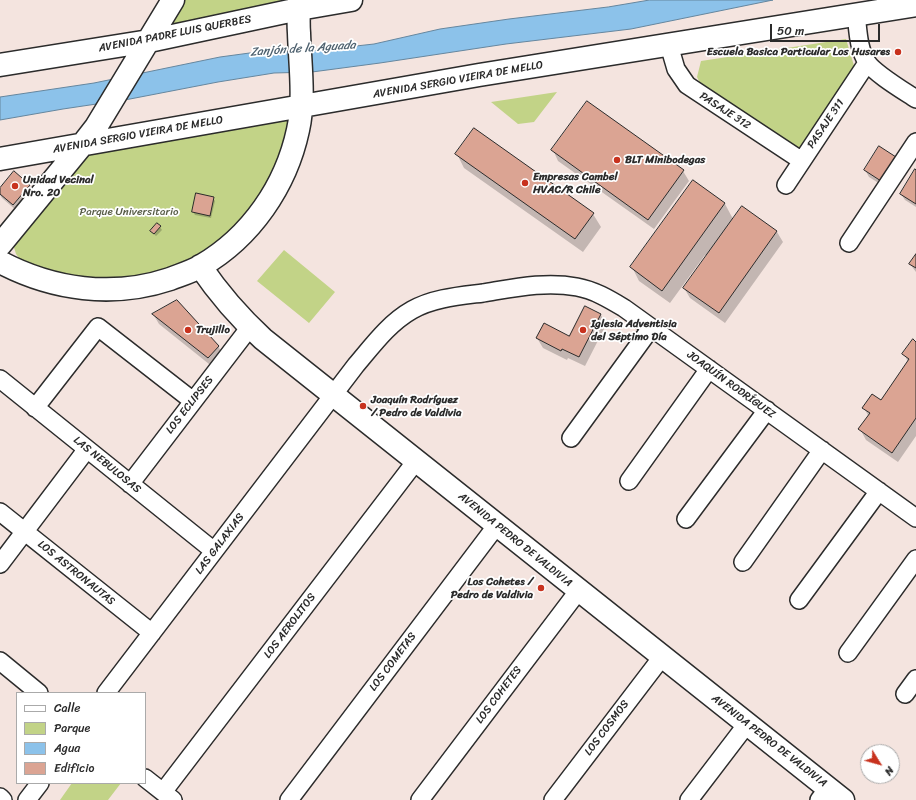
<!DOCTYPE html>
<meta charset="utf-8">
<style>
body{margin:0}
#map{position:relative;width:916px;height:800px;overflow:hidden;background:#f4e4df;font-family:Sriracha,sans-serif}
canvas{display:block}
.legend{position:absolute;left:16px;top:692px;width:130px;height:92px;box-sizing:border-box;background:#fff;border:1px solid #aaa;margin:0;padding:5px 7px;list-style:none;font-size:12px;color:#2b2b2b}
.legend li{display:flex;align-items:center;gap:8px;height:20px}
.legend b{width:20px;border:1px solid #aaa}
.north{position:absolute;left:860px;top:744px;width:40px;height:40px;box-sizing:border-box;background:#fff;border:1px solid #aaa;border-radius:50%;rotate:127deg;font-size:11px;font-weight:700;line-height:16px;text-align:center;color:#2b2b2b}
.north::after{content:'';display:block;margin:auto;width:14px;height:18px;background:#c8321e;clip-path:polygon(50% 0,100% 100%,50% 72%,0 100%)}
.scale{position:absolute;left:770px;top:24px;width:110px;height:18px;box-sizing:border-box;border:2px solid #2b2b2b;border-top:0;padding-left:5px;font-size:12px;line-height:14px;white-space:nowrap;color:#2b2b2b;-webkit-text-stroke:3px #fff;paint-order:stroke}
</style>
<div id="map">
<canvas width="916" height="800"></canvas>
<ul class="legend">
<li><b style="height:5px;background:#fff"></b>Calle</li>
<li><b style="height:11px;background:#c2d387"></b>Parque</li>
<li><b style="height:11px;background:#8cc2ea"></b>Agua</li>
<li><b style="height:11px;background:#dba493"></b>Edificio</li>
</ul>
<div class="north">N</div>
<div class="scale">50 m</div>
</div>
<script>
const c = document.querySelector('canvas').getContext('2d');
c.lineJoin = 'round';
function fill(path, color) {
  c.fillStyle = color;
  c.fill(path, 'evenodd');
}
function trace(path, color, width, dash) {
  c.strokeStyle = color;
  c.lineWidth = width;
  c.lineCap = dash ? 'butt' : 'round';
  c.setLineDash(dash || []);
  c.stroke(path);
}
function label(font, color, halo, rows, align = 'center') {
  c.font = font + ' Sriracha,sans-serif';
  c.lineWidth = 3.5;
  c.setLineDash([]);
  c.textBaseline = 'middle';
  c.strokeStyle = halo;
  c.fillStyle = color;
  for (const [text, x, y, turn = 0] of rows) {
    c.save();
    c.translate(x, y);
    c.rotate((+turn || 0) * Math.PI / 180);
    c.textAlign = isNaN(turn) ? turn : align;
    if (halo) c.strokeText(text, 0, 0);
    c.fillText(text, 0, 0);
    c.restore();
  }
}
const green = new Path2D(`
 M 178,0 L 286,0 L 286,3 L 172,26 L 168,17 Z
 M 846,39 L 855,69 L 799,153 L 704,91 L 697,77 L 701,61 Z
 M 557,92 L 534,122 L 518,124 L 491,102 Z
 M 294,114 L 270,182 L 250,209 L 219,242 L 187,263 L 160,274 L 100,281 L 67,276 L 23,263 L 16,254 L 13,244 L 86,152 Z
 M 284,250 L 335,292 L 309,323 L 257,281 Z
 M 72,783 L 121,783 L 108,800 L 60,800 Z`);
const water = new Path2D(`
 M 650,0 L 773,0 L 631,29 L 506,44 L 380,63 L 312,72 L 274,73 L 218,82 L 130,99 L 63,109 L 0,120 L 0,97 L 94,83 L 220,57 L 257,52 L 311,51 L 374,44 L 440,29 L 509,19 L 608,7 Z`);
const shadow = new Path2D(`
 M 553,150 L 683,171 L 689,181 L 654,229 L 558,161 Z
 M 457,154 L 593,214 L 601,227 L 583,252 L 464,168 Z
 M 896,158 L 885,187 L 869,177 L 865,170 Z
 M 916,171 L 916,207 L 905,200 L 901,194 Z
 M 694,182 L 725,204 L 733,219 L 742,207 L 777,232 L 783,242 L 725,323 L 690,298 L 684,288 L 707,256 L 705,255 L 670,303 L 639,281 L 632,267 Z
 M 29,185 L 33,192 L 17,211 L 2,198 L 0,195 L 0,190 Z
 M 213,198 L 215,201 L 211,218 L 195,215 L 193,212 Z
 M 160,227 L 162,230 L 156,236 L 151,231 Z
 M 916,256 L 916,272 L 910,264 Z
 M 153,314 L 218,346 L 224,356 L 214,368 L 159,324 Z
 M 601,315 L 606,325 L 585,366 L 568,358 L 567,360 L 543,348 L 537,338 L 569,338 Z
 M 916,343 L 916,436 L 898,462 L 866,440 L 860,429 L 869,417 L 864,408 L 881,401 L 908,362 L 904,354 Z`);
const building = new Path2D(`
 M 587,101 L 684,170 L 648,220 L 551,150 Z
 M 474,128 L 594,213 L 575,239 L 455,154 Z
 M 879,146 L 896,157 L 881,181 L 864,170 Z
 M 915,169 L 916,170 L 916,204 L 900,194 Z
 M 14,171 L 30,185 L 13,205 L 0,194 L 0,188 Z
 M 693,180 L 725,203 L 662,291 L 630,267 Z
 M 196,193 L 214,197 L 210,216 L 192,212 Z
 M 742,206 L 777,231 L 719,313 L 683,288 Z
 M 157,223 L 161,226 L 154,234 L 150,231 Z
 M 916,254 L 916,268 L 909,264 Z
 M 177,300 L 219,346 L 208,358 L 152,314 Z
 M 585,306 L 601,314 L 579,357 L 562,349 L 561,351 L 536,338 L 544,323 L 569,336 Z
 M 913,339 L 916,342 L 916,418 L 892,453 L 858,429 L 870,413 L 862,408 L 872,394 L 881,400 L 909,359 L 902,354 Z`);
const street = new Path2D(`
 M 856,14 C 858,29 858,49 867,62 C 874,73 904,91 916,99
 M 669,45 L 676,69 L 687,85 L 802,161
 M 786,185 L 867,63
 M 849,243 L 916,142
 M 0,379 L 214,551
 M 35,408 L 98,327 L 193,401
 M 571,438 L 651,328
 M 629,481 L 709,369
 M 130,484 L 250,327
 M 0,512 L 152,633
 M 686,519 L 767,410
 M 743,562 L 822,450
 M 0,564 L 87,449
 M 799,600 L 879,491
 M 848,653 L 916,559
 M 0,661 L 39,693
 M 106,693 L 356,365 C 373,345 389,323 412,310 C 433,298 459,296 483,293 C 514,288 545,281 577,287 C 594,290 609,299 624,308 L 916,518
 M 905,694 L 916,679
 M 145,778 L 173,800
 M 163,792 L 416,461
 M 0,797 L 3,800
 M 27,800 L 40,783
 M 289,800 L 497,525
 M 420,800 L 579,590
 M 553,800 L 662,657
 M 689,800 L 747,724
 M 819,800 L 828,788`);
const secondary = new Path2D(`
 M 0,65 L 149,41 L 299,9 L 351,0
 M 0,159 L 479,75 L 916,5
 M 0,245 L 82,145 L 96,127 L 173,0
 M 0,262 C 53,290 113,298 170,279 C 180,275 191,272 201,266 C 251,237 286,186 298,130 C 305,99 300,65 299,33 C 298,22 299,11 299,0
 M 200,266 C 219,294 239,317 263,339 L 843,800`);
const markers = [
 [898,52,4,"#c8321e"],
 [617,160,4,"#c8321e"],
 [525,183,4,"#c8321e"],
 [15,186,4,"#c8321e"],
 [188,330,4,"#c8321e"],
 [583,330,4,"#c8321e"],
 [363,406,4,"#c8321e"],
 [541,588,4,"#c8321e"]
];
const streetNames = [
 ["AVENIDA PADRE LUIS QUERBES",175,34,-11],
 ["AVENIDA SERGIO VIEIRA DE MELLO",458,80,-10],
 ["PASAJE 312",725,111,33],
 ["PASAJE 311",826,124,-56],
 ["AVENIDA SERGIO VIEIRA DE MELLO",138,135,-10],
 ["JOAQUÍN RODRÍGUEZ",731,385,36],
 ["LOS ECLIPSES",190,405,-52],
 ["LAS NEBULOSAS",107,465,39],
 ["AVENIDA PEDRO DE VALDIVIA",515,540,39],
 ["LAS GALAXIAS",220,544,-53],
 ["LOS ASTRONAUTAS",76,573,39],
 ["LOS AEROLITOS",290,626,-53],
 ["LOS COMETAS",393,662,-53],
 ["LOS COHETES",499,695,-53],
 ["LOS COSMOS",607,728,-53],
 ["AVENIDA PEDRO DE VALDIVIA",769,741,38]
];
const poiNames = [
 ["Escuela Basica Particular Los Husares",890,52,"right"],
 ["BLT Minibodegas",625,160],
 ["Empresas Cambel",533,177],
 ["HVAC/R Chile",533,190],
 ["Unidad Vecinal",23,180],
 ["Nro. 20",23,193],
 ["Iglesia Adventisia",591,324],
 ["del Séptimo Día",591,337],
 ["Trujillo",196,330],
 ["Joaquín Rodríguez",371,400],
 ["/ Pedro de Valdivia",371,413],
 ["Los Cohetes /",533,582,"right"],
 ["Pedro de Valdivia",533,595,"right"]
];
const parkNames = [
 ["Parque Universitario",129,212]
];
const waterNames = [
 ["Zanjón de la Aguada",303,49,-4]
];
fill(green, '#c2d387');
fill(water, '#8cc2ea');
trace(water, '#65869e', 1);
fill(shadow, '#0003');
fill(building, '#dba493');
trace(building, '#2b2b2b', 1);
trace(street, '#2b2b2b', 20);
trace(secondary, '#2b2b2b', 25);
trace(street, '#fff', 17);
trace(secondary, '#fff', 22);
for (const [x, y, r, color] of markers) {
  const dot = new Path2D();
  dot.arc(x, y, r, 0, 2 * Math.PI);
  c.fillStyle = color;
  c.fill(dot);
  trace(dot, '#fff', 1.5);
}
label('11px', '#2b2b2b', '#fff', streetNames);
label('bold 11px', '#2b2b2b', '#fff', poiNames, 'left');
label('11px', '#585d47', '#fff', parkNames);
label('italic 12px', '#4d606e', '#fff', waterNames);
</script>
